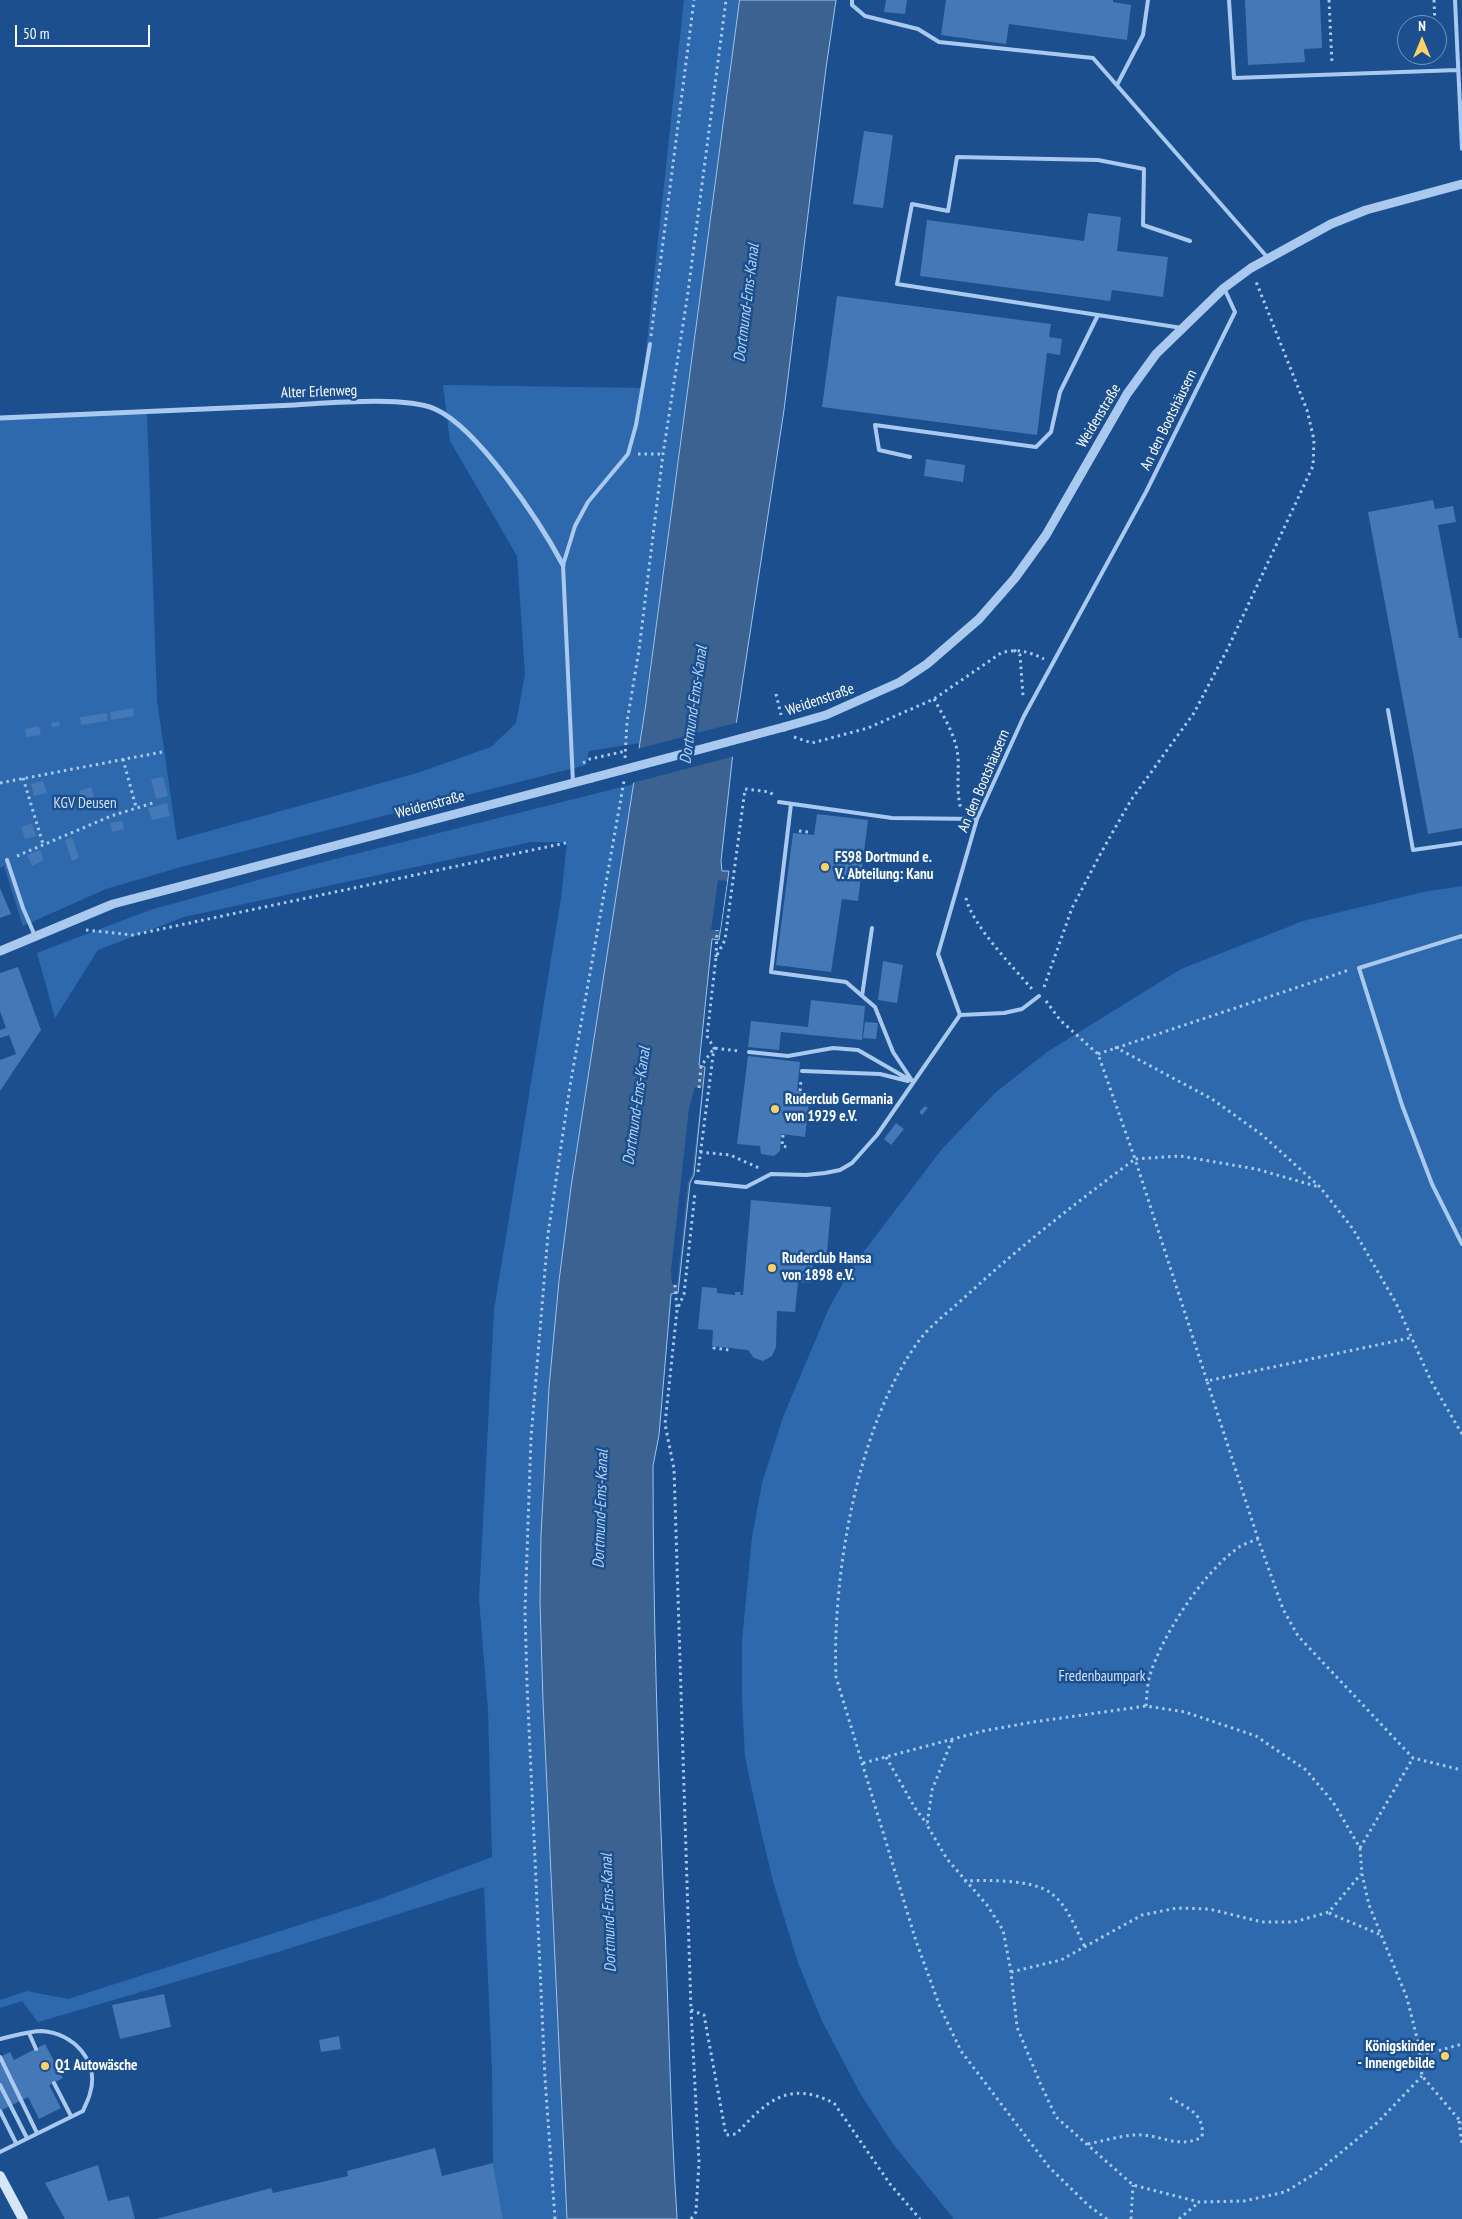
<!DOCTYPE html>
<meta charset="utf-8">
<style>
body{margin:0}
#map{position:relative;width:1462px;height:2219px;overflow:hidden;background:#1b4f8f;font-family:"PT Sans Narrow",sans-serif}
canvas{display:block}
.north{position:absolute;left:1397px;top:15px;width:50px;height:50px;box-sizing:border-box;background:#1b4f8f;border:1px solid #7695bc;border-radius:50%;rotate:0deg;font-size:14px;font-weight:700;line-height:20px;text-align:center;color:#fff}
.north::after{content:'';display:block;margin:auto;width:18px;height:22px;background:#ffd166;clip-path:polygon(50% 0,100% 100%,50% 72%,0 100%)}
.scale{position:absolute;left:15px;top:25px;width:135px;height:22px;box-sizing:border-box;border:2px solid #fff;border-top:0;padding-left:6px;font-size:15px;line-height:18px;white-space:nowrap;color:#fff;-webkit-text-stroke:4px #1b4f8f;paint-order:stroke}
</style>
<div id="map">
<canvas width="1462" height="2219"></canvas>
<div class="north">N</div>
<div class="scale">50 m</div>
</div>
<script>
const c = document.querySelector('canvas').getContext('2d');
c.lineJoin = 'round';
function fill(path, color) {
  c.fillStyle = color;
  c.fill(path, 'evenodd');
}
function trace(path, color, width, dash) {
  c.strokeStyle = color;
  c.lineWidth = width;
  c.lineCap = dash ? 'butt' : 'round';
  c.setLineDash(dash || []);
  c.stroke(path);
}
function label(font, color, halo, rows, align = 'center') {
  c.font = font + ' "PT Sans Narrow",sans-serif';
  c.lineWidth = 5;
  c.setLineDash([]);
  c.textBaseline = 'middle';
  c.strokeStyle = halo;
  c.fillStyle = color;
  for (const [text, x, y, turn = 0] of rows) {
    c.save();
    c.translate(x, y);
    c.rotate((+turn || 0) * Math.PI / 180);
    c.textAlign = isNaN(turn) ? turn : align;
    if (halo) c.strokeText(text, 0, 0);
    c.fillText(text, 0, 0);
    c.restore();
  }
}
const green = new Path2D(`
 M 684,0 L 740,0 L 640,743 L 589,751 L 586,765 L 181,867 L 106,889 L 23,926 L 4,866 L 0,868 L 0,418 L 147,411 L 157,700 L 177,840 L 417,773 L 491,747 L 516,723 L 525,674 L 517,556 L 450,441 L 443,385 L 642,388 Z
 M 634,784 L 571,1187 L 559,1281 L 543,1485 L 540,1602 L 543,1701 L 567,2219 L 503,2219 L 493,2163 L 492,2070 L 484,1887 L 278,1952 L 38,2022 L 22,2001 L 0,2008 L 0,2000 L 27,1991 L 68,1999 L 374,1901 L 492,1857 L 488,1710 L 479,1599 L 494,1310 L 561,898 L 567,842 L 531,842 L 184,917 L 98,950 L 55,1018 L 37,953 L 150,910 L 323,862 Z
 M 1462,886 L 1462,2219 L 954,2219 L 893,2144 L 860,2093 L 822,2021 L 798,1963 L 773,1881 L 760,1827 L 745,1757 L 742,1699 L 742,1641 L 752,1537 L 762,1483 L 783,1417 L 829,1308 L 852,1267 L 942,1149 L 995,1093 L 1047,1052 L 1181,969 L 1303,921 L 1423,892 Z`);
const water = new Path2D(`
 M 740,0 L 836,0 L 826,68 L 784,410 L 736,725 L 721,861 L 722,871 L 729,871 L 719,940 L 712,939 L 699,1065 L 705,1067 L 694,1175 L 690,1183 L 678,1293 L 671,1294 L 659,1435 L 653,1466 C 653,1614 658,1760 664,1908 C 669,2011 670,2114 677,2217 L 677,2219 L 567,2219 L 543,1701 L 540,1602 L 541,1535 L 549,1387 L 559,1281 L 571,1187 L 645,710 Z`);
const pier = new Path2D(`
 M 739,722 L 735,756 L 632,783 L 637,749 Z
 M 718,880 L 727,881 L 720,930 L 711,930 Z
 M 695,1087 L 702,1088 L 692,1174 L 688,1182 L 677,1285 L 672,1284 L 671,1270 L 689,1108 Z`);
const building = new Path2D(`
 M 886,0 L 907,0 L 905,14 L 884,12 Z
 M 946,0 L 1113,0 L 1113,2 L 1131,5 L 1127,40 L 1009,24 L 1006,44 L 941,35 Z
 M 1245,0 L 1320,0 L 1322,48 L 1304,49 L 1305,62 L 1248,65 Z
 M 864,131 L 893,135 L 883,208 L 853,204 Z
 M 1088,213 L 1121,217 L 1117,251 L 1168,257 L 1163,297 L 1112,290 L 1110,301 L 920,276 L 927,220 L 1084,241 Z
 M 837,296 L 1051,324 L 1049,337 L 1062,339 L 1060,355 L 1047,353 L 1037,435 L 822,407 Z
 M 926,459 L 965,465 L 963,482 L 924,476 Z
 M 1433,500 L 1435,509 L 1453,506 L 1456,522 L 1438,525 L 1459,638 L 1462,638 L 1462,828 L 1428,834 L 1368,512 Z
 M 133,708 L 134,716 L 111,720 L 110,712 Z
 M 107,713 L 108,721 L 81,725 L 80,717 Z
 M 59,721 L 60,726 L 52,727 L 51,723 Z
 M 39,726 L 41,735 L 26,737 L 25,729 Z
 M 163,777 L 168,796 L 156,799 L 151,779 Z
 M 43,781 L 47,793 L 34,796 L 31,784 Z
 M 91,787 L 96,802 L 83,806 L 79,791 Z
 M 70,793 L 74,807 L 57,812 L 53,798 Z
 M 167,803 L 170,816 L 152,820 L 148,808 Z
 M 817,814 L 868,820 L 858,901 L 842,899 L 831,972 L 776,965 L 793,833 L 814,835 Z
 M 122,821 L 124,829 L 112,832 L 110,823 Z
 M 32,823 L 36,836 L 25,839 L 21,827 Z
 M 72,837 L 79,858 L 72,861 L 65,840 Z
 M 40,850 L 44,860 L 32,866 L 27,855 Z
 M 0,888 L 11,914 L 0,918 Z
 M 883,961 L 903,965 L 897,1003 L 878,1000 Z
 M 18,967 L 41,1030 L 0,1091 L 0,1060 L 16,1054 L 9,1035 L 0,1038 L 0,1030 L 6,1028 L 0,1011 L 0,973 Z
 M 811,1000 L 865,1006 L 862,1040 L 781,1032 L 779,1050 L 748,1047 L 751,1021 L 808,1027 Z
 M 865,1022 L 878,1023 L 876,1039 L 863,1038 Z
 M 748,1056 L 800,1062 L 797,1091 L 809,1093 L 812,1097 L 812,1099 L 809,1102 L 805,1137 L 781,1134 L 780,1151 L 774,1156 L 761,1154 L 760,1146 L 737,1144 Z
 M 925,1106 L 928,1108 L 922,1115 L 919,1112 Z
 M 896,1123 L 904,1129 L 891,1145 L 884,1139 Z
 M 751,1200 L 831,1207 L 827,1253 L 814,1252 L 811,1283 L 798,1282 L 795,1312 L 777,1311 L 776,1347 L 772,1356 L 763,1361 L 754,1358 L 748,1350 L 712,1346 L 713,1330 L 698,1329 L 702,1287 L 717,1288 L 717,1293 L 735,1295 L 735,1292 L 741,1292 L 740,1295 L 743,1295 Z
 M 164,1994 L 171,2027 L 120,2039 L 112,2005 Z
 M 339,2036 L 341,2049 L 321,2052 L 319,2040 Z
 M 45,2044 L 63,2078 L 49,2085 L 61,2108 L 39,2119 L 28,2097 L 0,2111 L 0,2057 L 10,2052 L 14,2060 Z
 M 435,2148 L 442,2176 L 493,2163 L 503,2219 L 156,2219 L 271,2188 L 273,2193 L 348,2176 L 347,2171 Z
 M 98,2165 L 108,2201 L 129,2196 L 135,2219 L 65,2219 L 45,2183 Z`);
const path = new Path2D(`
 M 1329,0 L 1332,64
 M 1434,0 L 1435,25
 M 651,336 L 694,0
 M 638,454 L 663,454
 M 1014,650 L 1020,655 L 1023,696
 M 776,694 L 781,715
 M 934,699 C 944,717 956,736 958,757 C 959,774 956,792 961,809
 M 794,737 L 812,743 L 868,728 L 934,699 L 1001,653 C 1017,648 1030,652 1044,659
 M 625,758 L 627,722 L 639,650 L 663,454 L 688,292 L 726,0
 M 123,759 L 136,807
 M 583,763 L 590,759 L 626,751
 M 23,778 L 43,844
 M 0,783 L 162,752
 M 799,831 L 808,832 L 808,834
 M 17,856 L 111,816 L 156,802
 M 966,898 C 972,925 1013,967 1032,989
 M 86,930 L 133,935 L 570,842
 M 716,957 L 717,930
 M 1044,987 L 1072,908 L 1102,851 L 1131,800 L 1194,713 L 1228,648 L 1313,466 L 1314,440 L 1307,410 L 1255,279
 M 1046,1001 L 1060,1020 L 1098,1054 L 1135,1159 C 1077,1202 1019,1247 965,1297 C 951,1310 933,1323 921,1338 C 858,1421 832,1574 836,1677 L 916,1941 L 940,2007 L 961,2051 L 1049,2167 L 1089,2206 L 1107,2219
 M 1115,1047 L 1212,1099 L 1261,1134 L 1320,1187 L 1353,1229 L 1396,1303 L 1431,1381 L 1462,1434
 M 1098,1054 L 1349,970
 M 699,1088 L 701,1066 L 714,1048 L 739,1051
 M 800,1091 L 801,1080
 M 783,1135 L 782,1146 L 787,1147
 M 700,1152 L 730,1155 L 759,1168
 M 698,1172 L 714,1048 L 707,1036 L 716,957 L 725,940 L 745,789 L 770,792 L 773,795
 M 800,1253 L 825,1256 L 825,1259 L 818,1259
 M 675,1285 L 677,1309
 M 714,1347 L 714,1348 L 729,1350
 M 1207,1381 L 1135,1159 L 1180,1156 L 1256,1169 L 1319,1187
 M 1258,1539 L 1207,1381 L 1410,1338
 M 1146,1706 C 1147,1696 1147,1684 1150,1675 C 1162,1636 1201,1576 1234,1551 C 1240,1545 1250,1542 1258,1539 L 1283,1609 L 1298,1636 L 1413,1758 L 1462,1770
 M 952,1740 L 932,1790 L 927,1825 L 947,1859 L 987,1905 L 1003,1930 L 1011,1972 L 1017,2027 L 1041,2085 L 1056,2117 L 1133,2185 L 1199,2202 L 1244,2201 L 1285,2192 L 1316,2173 L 1378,2122 L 1422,2076
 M 886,1757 L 915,1808 L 927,1824
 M 863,1763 L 983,1731 L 1033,1722 L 1146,1706 L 1185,1712 L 1256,1736 L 1306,1770 L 1333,1802 L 1360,1848 L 1362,1874 L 1369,1905 L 1407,1998 L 1419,2046 L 1422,2076 L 1462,2123
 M 1360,1848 L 1413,1758
 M 964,1881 C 987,1880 1034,1879 1052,1894 C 1068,1906 1076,1930 1085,1947
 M 1329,1913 L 1381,1935
 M 1011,1972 L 1061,1960 L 1142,1915 L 1177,1908 L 1209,1909 L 1262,1922 L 1294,1922 L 1329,1912 L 1361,1874
 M 691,2010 L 704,2015 L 726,2135 L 736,2134 C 767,2101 788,2080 834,2103 L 890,2184 L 920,2219
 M 1420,2056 L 1462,2044
 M 1459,2121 L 1462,2145
 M 1088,2144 C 1103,2141 1119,2136 1134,2135 C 1159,2133 1178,2150 1202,2137 C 1205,2114 1188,2108 1170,2098
 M 555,2219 L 545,2078 L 527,1684 L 525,1611 L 531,1438 L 548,1234 L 570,1086 L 624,781
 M 691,2219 L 696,2212 L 699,2162 L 691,2010 L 674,1469 L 665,1424 L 677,1310 L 684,1294 L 695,1193
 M 1131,2219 L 1133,2185
 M 1179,2219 L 1198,2203`);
const service = new Path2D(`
 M 852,0 L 852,5 L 865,16 L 918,29 L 939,42 L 1093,58 L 1268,258
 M 1229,0 L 1234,78 L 1458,70
 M 1455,0 L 1462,149
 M 1117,85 L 1143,35 L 1148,0
 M 1182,328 L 897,284 L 912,204 L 948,211 L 957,157 L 1098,160 L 1144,169 L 1143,225 L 1190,241
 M 910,457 L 879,450 L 875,425 L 1036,447 L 1051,432 L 1060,392 L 1098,315
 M 1388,710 L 1413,850 L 1462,843
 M 573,783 L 563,565 L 575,526 L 588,502 L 628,454 L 636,425 L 650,344
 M 779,802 L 892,818 L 977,819
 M 791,804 L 771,972 L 846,982 L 875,1007 L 893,1052 L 913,1082
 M 7,860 L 23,908 L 35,936
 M 1462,936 L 1359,968 L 1402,1105 L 1432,1184 L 1462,1244
 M 862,996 L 872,928
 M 960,1015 L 1004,1013 L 1022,1009 L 1039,996
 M 749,1052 L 788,1056 L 833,1048 L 858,1050 L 910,1080
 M 802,1071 L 880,1074 L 908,1081
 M 696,1182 L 746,1187 L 771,1174 L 806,1175 L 825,1173 L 840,1170 L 852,1163 L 877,1135 L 960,1015 L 938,954 L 977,819 L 1024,716 L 1146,492 L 1235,312 L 1224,288
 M 29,2033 L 36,2049
 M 0,2039 C 13,2036 29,2031 42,2031 C 73,2033 100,2061 90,2093 C 89,2099 85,2105 83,2111 L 0,2152
 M 0,2057 L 37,2133
 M 54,2083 L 71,2116
 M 0,2085 L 27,2138
 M 0,2111 L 16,2143`);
const minor = new Path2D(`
 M 0,418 C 98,414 197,409 295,405 C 330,403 405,396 435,409 C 478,428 540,522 563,565`);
const tertiary = new Path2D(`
 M 784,727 L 826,715 L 900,682 L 927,664 L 979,619 L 1015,578 L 1046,535 L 1127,394 L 1156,354 L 1224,288 L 1251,268 L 1331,224 L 1366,210 L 1462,184
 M 0,951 L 113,904 L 592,778`);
const secondary = new Path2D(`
 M 0,2176 L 23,2219`);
const tertiaryBridge = new Path2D(`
 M 592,778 L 784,727`);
const markers = [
 [825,867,5,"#ffd166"],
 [775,1109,5,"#ffd166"],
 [772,1268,5,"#ffd166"],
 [1445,2056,5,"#ffd166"],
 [45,2066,5,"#ffd166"]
];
const streetNames = [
 ["Alter Erlenweg",319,392,-2],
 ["Weidenstraße",1099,416,-59],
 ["An den Bootshäusern",1169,420,-64],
 ["Weidenstraße",820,700,-19],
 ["An den Bootshäusern",984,781,-67],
 ["Weidenstraße",430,805,-15]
];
const parkNames = [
 ["KGV Deusen",85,804],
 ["Fredenbaumpark",1102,1677]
];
const poiNames = [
 ["FS98 Dortmund e.",835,858],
 ["V. Abteilung: Kanu",835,875],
 ["Ruderclub Germania",785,1100],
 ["von 1929 e.V.",785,1117],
 ["Ruderclub Hansa",782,1259],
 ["von 1898 e.V.",782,1276],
 ["Königskinder",1435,2047,"right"],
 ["- Innengebilde",1435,2064,"right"],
 ["Q1 Autowäsche",55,2066]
];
const waterNames = [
 ["Dortmund-Ems-Kanal",747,303,-83],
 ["Dortmund-Ems-Kanal",694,705,-82],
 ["Dortmund-Ems-Kanal",637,1106,-82],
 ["Dortmund-Ems-Kanal",601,1509,-88],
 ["Dortmund-Ems-Kanal",609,1913,-92]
];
fill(green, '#2e69ad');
fill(water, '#3c6290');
trace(water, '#9cc4f0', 1);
fill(pier, '#1b4f8f');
fill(building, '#4478b7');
trace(path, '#a9c9ee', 3, [2.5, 4]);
trace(service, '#a9c9ee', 4);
trace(minor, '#a9c9ee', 5);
trace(tertiary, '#a9c9ee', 9);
trace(secondary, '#d6e6fa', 10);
trace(tertiaryBridge, '#a9c9ee', 9);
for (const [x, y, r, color] of markers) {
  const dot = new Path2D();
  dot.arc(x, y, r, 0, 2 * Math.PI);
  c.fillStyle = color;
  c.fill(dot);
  trace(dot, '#1b4f8f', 2);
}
label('15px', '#fff', '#1b4f8f', streetNames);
label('15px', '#cfe3fa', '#1b4f8f', parkNames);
label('bold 15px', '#fff', '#1b4f8f', poiNames, 'left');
label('italic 16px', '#b5d3f5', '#1b4f8f', waterNames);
</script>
